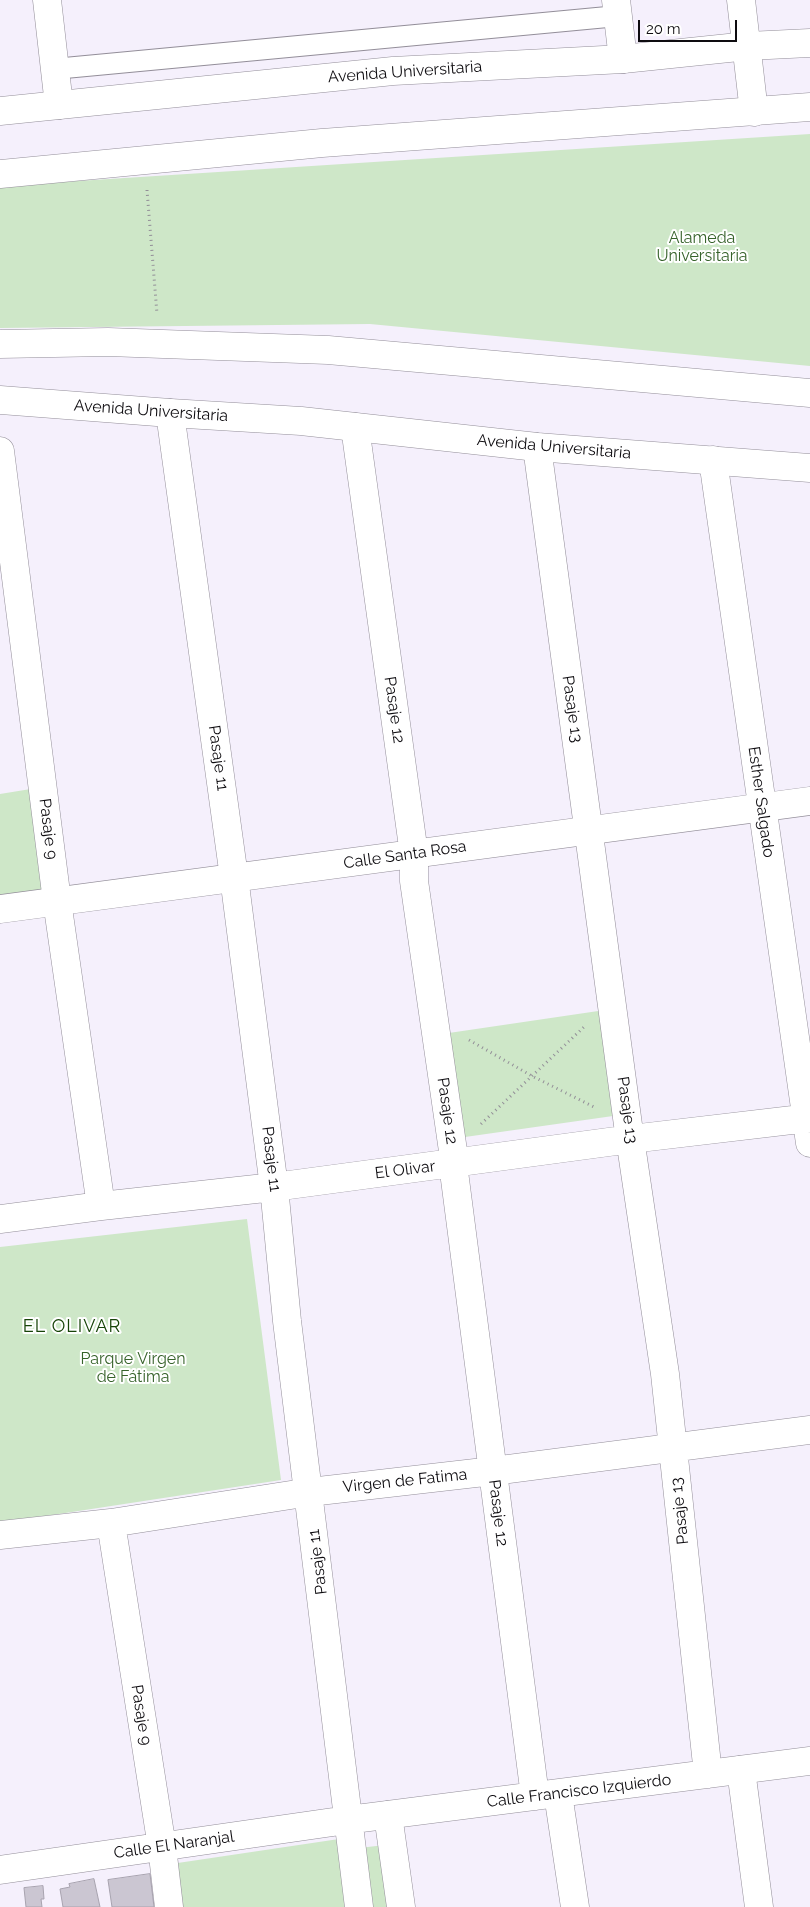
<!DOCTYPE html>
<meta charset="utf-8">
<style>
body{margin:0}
#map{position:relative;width:810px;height:1907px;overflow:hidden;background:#f5f0fc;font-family:Raleway,sans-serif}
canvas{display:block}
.scale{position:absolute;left:638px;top:20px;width:99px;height:22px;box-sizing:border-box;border:2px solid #0e0c10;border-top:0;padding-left:6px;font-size:15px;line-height:18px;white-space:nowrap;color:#0e0c10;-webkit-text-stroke:4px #fff;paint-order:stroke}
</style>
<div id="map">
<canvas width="810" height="1907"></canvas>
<div class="scale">20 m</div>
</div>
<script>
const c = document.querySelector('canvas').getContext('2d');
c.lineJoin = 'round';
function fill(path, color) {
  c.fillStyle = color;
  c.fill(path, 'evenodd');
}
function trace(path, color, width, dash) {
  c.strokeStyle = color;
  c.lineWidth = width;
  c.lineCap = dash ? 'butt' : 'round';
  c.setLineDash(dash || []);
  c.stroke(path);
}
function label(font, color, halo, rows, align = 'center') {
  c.font = font + ' Raleway,sans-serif';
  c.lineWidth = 4;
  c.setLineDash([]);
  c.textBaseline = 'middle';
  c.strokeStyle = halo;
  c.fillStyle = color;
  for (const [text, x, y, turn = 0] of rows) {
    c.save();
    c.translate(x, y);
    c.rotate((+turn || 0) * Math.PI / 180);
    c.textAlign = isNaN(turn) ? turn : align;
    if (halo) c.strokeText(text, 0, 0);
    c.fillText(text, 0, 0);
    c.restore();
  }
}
const green = new Path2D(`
 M 810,134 L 810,366 L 370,324 L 0,328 L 0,186 Z
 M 43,787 L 57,901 L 0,909 L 0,794 Z
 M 605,1010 L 620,1115 L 458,1138 L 442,1034 Z
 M 247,1219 L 281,1480 L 0,1523 L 0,1247 Z
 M 339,1839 L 350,1907 L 178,1907 L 171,1864 Z
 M 393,1844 L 401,1907 L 359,1907 L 351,1849 Z`);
const building = new Path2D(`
 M 150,1874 L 154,1907 L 112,1907 L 108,1880 Z
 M 94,1879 L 100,1907 L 63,1907 L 60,1889 L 70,1887 L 69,1884 Z
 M 43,1886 L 44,1899 L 41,1899 L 42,1907 L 26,1907 L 24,1888 Z`);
const path = new Path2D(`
 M 147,190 L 157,314
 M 469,1040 L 532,1076 L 596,1108
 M 481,1124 L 584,1027`);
const service = new Path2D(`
 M 54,69 L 618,16`);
const pedestrian = new Path2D(`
 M 0,909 L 810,801
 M 741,1770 L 759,1907
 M 558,1794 L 575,1907
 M 388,1815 L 401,1907`);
const minor = new Path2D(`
 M 47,0 L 59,105
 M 616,0 L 623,59
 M 170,413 L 234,877 L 274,1187 L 287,1321 L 359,1907
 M 355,427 L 414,854 L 414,881 L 453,1151 L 453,1164 L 535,1796
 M 537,447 L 628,1125 L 665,1374 L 708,1774
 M 0,451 L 57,901 L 101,1206
 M 713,460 L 810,1143
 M 0,1219 L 101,1206 L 274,1187 L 631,1139 L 810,1118
 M 111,1523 L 162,1847 L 169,1907
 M 0,1535 L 111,1523 L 310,1492 L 493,1471 L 810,1430
 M 0,1870 L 347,1820 L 810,1761`);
const tertiary = new Path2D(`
 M 741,0 L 754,112`);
const secondary = new Path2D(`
 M 0,111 L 393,71 L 623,59 L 748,46 L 810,43
 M 0,400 L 170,413 L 301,421 L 537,447 L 810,468`);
const primary = new Path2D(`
 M 0,174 L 322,143 L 810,107
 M 0,344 L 108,342 L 328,350 L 810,393`);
const streetNames = [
 ["Avenida Universitaria",405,72,-4],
 ["Avenida Universitaria",151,411,4],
 ["Avenida Universitaria",554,447,5],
 ["Pasaje 13",572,709,82],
 ["Pasaje 12",394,710,82],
 ["Pasaje 11",218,758,82],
 ["Esther Salgado",761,802,82],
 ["Pasaje 9",48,829,83],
 ["Calle Santa Rosa",405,855,-8],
 ["Pasaje 13",627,1110,82],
 ["Pasaje 12",447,1111,82],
 ["Pasaje 11",271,1159,83],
 ["El Olivar",405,1170,-7],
 ["Virgen de Fatima",405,1481,-6],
 ["Pasaje 13",680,1511,-96],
 ["Pasaje 12",498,1513,83],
 ["Pasaje 11",318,1562,-97],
 ["Pasaje 9",141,1715,81],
 ["Calle Francisco Izquierdo",579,1791,-7],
 ["Calle El Naranjal",174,1845,-8]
];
const parkNames = [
 ["Alameda",702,238],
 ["Universitaria",702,256],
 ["Parque Virgen",133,1359],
 ["de Fátima",133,1377]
];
const neighbourhoodNames = [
 ["EL OLIVAR",72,1327]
];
fill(green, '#cee7c8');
fill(building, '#cbc6d2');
trace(building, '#a8a3af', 1);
trace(service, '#938e99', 22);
trace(pedestrian, '#938e99', 29);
trace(minor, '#938e99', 29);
trace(tertiary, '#938e99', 29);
trace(secondary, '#938e99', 29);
trace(primary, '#938e99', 29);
trace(path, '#928e97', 3, [1, 4]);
trace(service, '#fff', 20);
trace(pedestrian, '#fff', 28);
trace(minor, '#fff', 28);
trace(tertiary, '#fff', 28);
trace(secondary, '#fff', 28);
trace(primary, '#fff', 28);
label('16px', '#0e0c10', '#fff', streetNames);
label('16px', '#36622a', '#fff', parkNames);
c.letterSpacing = '1px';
label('18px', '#174408', '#fff', neighbourhoodNames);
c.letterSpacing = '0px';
</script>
